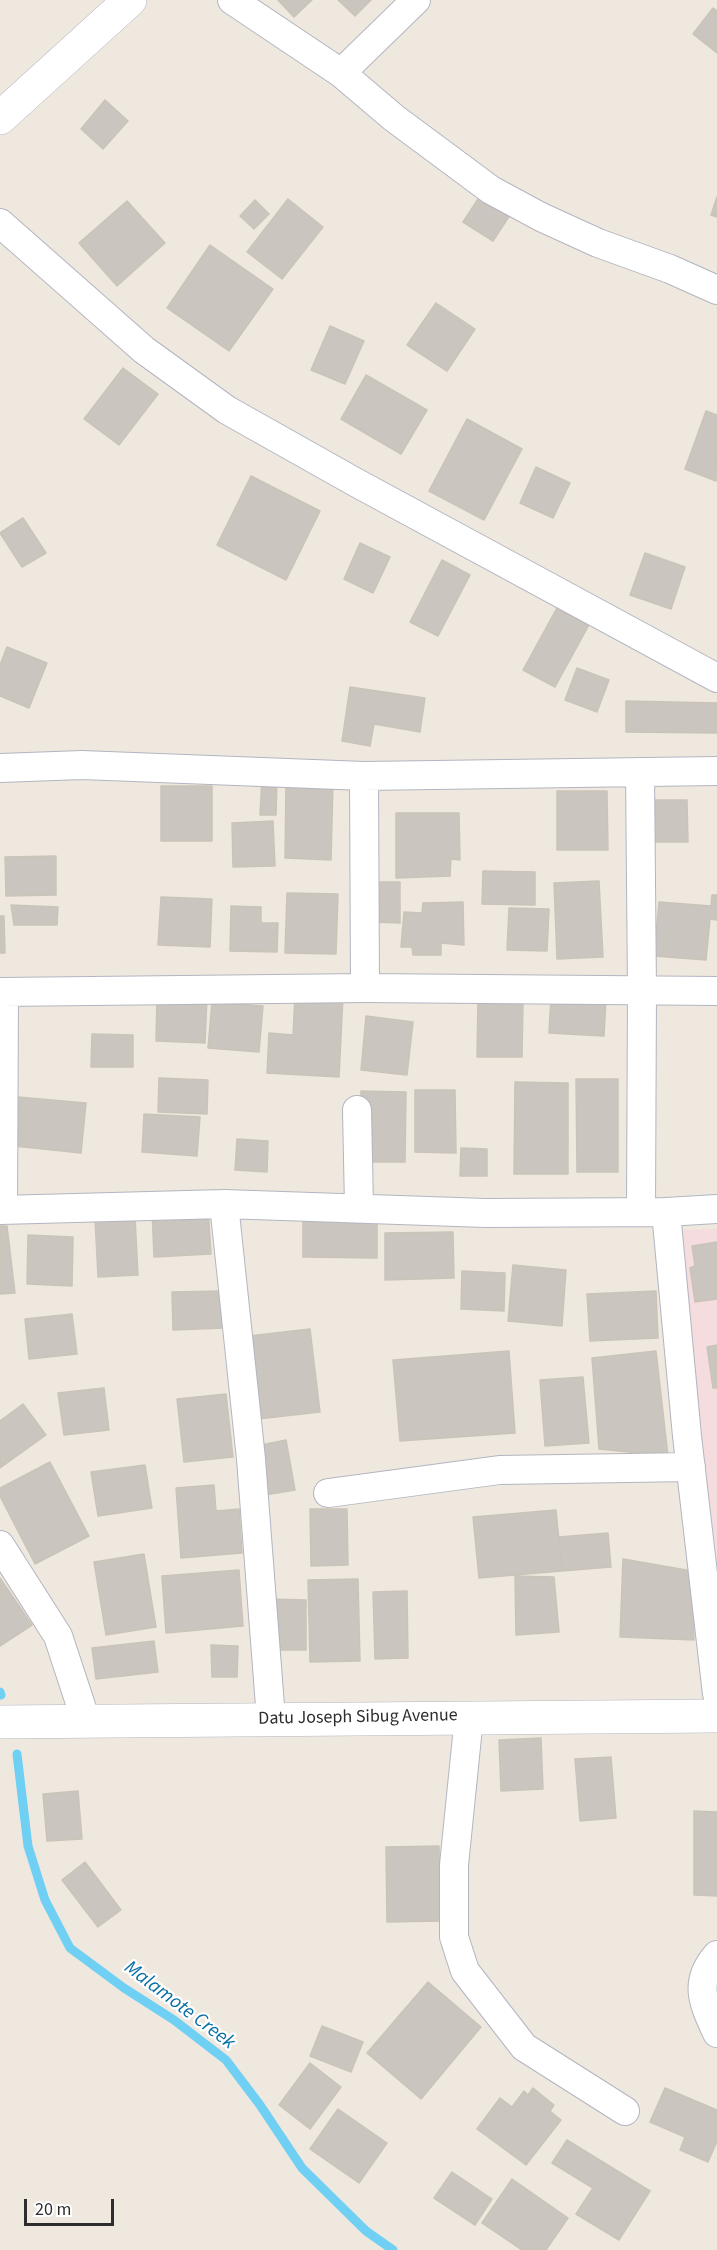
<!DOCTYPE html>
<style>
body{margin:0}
#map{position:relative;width:717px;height:2250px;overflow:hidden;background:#efe8df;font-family:"Source Sans 3",sans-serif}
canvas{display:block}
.scale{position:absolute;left:24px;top:2199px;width:90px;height:27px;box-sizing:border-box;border:3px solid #2d2d2d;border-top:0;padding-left:8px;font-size:18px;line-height:21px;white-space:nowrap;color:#2d2d2d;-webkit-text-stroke:4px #fff;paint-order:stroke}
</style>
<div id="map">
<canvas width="717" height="2250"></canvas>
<div class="scale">20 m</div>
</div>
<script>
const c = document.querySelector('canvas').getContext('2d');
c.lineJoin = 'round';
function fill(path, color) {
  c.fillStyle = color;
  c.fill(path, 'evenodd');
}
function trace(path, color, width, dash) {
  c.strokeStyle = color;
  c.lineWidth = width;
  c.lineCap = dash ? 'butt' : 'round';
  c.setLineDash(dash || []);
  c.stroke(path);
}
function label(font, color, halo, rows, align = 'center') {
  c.font = font + ' "Source Sans 3",sans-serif';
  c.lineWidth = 4.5;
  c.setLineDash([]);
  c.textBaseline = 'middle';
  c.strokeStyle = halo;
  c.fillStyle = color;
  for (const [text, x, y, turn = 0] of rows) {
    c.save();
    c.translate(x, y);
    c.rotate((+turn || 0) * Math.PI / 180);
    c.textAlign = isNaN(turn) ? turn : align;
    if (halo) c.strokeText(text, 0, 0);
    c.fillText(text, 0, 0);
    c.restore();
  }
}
const medical = new Path2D(`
 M 717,1229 L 717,1559 L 672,1230 Z`);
const stream = new Path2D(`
 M 0,1692 L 1,1695
 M 17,1754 L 28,1846 L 45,1900 L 70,1948 L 124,1988 L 174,2020 L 226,2060 L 260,2105 L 302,2168 L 366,2231 L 393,2250`);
const building = new Path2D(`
 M 278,0 L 312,0 L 294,17 Z
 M 338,0 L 371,0 L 355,16 Z
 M 713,8 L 717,11 L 717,53 L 693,34 Z
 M 105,100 L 128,121 L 103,149 L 81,129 Z
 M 480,196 L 510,215 L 493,241 L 463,222 Z
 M 717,197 L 717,217 L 711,215 Z
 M 288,199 L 323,227 L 282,279 L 247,252 Z
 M 255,200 L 269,214 L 254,229 L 240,216 Z
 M 127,201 L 165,243 L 117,286 L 79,243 Z
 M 210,245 L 273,289 L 229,351 L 167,308 Z
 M 436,303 L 475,329 L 447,371 L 407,345 Z
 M 330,326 L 364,341 L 345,384 L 311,370 Z
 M 123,368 L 158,394 L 119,445 L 84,419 Z
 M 366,375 L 427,410 L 401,454 L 341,419 Z
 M 706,411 L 717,415 L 716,481 L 685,469 Z
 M 467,419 L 522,449 L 484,520 L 429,491 Z
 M 536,467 L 570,483 L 553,518 L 520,503 Z
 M 251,476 L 320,511 L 286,580 L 217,545 Z
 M 23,518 L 46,553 L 22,567 L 0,533 Z
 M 360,543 L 390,557 L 373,593 L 344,579 Z
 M 645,553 L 685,567 L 671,609 L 630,595 Z
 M 442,560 L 470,575 L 438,636 L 410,622 Z
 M 558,606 L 590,623 L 555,687 L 523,670 Z
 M 7,647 L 47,663 L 29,708 L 0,696 L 0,665 Z
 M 577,668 L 609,680 L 597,712 L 565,700 Z
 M 350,687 L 425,698 L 420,732 L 374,724 L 370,746 L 342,741 Z
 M 626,701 L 717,703 L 717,733 L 626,732 Z
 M 262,776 L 277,777 L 276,815 L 260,815 Z
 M 286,783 L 333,783 L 331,860 L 285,858 Z
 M 161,786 L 212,786 L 212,841 L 161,841 Z
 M 557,791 L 607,791 L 608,850 L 557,850 Z
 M 652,800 L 687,800 L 688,842 L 653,842 Z
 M 396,813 L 459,813 L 460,860 L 451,859 L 450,876 L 396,878 Z
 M 273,821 L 275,866 L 233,867 L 232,823 Z
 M 56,856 L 56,895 L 6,896 L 5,857 Z
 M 483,871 L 535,872 L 535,905 L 482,904 Z
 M 599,881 L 603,957 L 557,959 L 554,883 Z
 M 373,882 L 400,882 L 400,923 L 373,922 Z
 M 287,893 L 338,894 L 336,954 L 285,953 Z
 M 712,895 L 717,895 L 717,920 L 710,919 L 706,960 L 654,956 L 659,902 L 711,906 Z
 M 161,897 L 212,899 L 210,947 L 158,945 Z
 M 463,902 L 464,945 L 441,943 L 441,955 L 413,955 L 412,947 L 401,947 L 404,912 L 422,913 L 423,903 Z
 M 11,905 L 58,907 L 57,925 L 14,925 Z
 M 231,906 L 261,907 L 261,923 L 278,923 L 277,952 L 230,951 Z
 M 509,908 L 549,909 L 547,951 L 507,950 Z
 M 0,916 L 4,916 L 5,953 L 0,953 Z
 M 157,995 L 207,997 L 205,1043 L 156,1041 Z
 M 295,995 L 343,997 L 339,1077 L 267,1073 L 269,1033 L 293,1035 Z
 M 551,996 L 606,998 L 604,1036 L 549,1033 Z
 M 478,1000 L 523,1001 L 522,1057 L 477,1057 Z
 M 212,1002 L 263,1006 L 259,1052 L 208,1048 Z
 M 366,1016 L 413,1022 L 407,1075 L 361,1070 Z
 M 92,1034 L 133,1035 L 133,1067 L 91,1067 Z
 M 159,1078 L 208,1080 L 207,1114 L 158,1112 Z
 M 576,1079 L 618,1079 L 618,1172 L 577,1172 Z
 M 515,1082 L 568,1083 L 568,1174 L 514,1174 Z
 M 415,1090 L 455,1090 L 456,1153 L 415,1152 Z
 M 361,1091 L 406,1092 L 405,1162 L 360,1162 Z
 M 18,1097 L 86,1103 L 81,1153 L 14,1146 Z
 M 144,1114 L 200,1117 L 197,1156 L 142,1152 Z
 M 237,1139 L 268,1141 L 267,1172 L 235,1170 Z
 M 461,1148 L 487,1149 L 487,1176 L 460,1176 Z
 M 208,1208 L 211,1254 L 154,1257 L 152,1210 Z
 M 135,1217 L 138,1275 L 98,1277 L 95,1218 Z
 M 303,1217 L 377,1218 L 377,1258 L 303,1257 Z
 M 0,1226 L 7,1226 L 15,1293 L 0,1294 Z
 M 453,1232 L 454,1278 L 385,1280 L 385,1233 Z
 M 28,1235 L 73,1237 L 72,1286 L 27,1284 Z
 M 717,1242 L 717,1299 L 695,1302 L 690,1268 L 695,1266 L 692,1246 Z
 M 513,1265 L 566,1270 L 562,1326 L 508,1321 Z
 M 462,1271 L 505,1273 L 504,1311 L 461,1309 Z
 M 223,1291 L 224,1328 L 173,1330 L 172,1292 Z
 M 656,1291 L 658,1338 L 590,1341 L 587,1294 Z
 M 72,1314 L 77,1354 L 29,1359 L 25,1319 Z
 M 310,1329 L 320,1412 L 249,1420 L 240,1337 Z
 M 717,1345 L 717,1388 L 713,1388 L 707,1347 Z
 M 509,1351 L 515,1433 L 400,1441 L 393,1360 Z
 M 656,1351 L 668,1456 L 599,1449 L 592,1358 Z
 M 583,1377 L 589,1443 L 545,1446 L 540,1380 Z
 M 104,1388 L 109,1430 L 64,1435 L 58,1393 Z
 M 226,1394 L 233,1457 L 184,1462 L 177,1399 Z
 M 23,1404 L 46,1435 L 0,1468 L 0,1421 Z
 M 286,1440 L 295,1490 L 265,1495 L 256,1446 Z
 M 50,1462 L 89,1536 L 35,1564 L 0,1496 L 0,1488 Z
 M 145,1465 L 152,1508 L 98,1516 L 91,1472 Z
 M 214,1485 L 216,1511 L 239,1509 L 242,1553 L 181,1558 L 176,1488 Z
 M 310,1509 L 347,1509 L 348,1565 L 311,1566 Z
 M 556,1510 L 562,1571 L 479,1578 L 473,1517 Z
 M 608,1533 L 611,1567 L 562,1571 L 559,1537 Z
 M 144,1554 L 156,1627 L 106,1635 L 94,1562 Z
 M 623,1559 L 692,1571 L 694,1640 L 620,1637 Z
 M 239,1570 L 243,1626 L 166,1633 L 162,1576 Z
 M 515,1576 L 554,1577 L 559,1632 L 516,1635 Z
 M 0,1578 L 32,1625 L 0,1646 Z
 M 358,1579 L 360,1661 L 310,1662 L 308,1580 Z
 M 407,1591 L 408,1658 L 375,1659 L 373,1592 Z
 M 271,1599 L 306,1600 L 306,1650 L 271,1650 Z
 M 154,1641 L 158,1672 L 96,1679 L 92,1648 Z
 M 211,1645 L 238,1646 L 237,1677 L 212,1677 Z
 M 541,1738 L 543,1789 L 501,1791 L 499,1740 Z
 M 611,1757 L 616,1818 L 580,1821 L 575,1759 Z
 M 78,1791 L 82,1839 L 47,1841 L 43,1794 Z
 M 694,1811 L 717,1812 L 717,1896 L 694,1895 Z
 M 439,1846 L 440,1921 L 387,1922 L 386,1847 Z
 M 85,1862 L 121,1910 L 98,1927 L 62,1880 Z
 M 428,1982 L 481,2027 L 421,2099 L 367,2053 Z
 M 322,2026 L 363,2042 L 351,2072 L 310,2056 Z
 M 310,2063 L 341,2087 L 310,2129 L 279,2105 Z
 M 533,2088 L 554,2105 L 550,2111 L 561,2120 L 526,2165 L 477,2129 L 500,2098 L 512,2107 L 524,2091 L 528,2095 Z
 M 665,2088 L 717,2110 L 717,2141 L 708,2162 L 680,2150 L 685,2137 L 650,2122 Z
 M 338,2109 L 387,2143 L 359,2183 L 310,2149 Z
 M 567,2140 L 650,2191 L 619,2240 L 576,2214 L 593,2188 L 552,2163 Z
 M 452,2172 L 492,2199 L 475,2225 L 434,2198 Z
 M 512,2179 L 568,2218 L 546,2250 L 522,2250 L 482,2223 Z`);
const street = new Path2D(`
 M 232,0 L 341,73 L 394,118 L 491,190 L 541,217 L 598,243 L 670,269 L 717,290
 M 341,73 L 416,0
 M 0,223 L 144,350 L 227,410 L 355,482 L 717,678
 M 0,768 L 82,765 L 364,776 L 717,771
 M 640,772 L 642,991 L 641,1211
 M 364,776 L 365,988
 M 0,992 L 365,988 L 717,991
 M 357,1110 L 359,1207
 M 224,1204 L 251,1459 L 271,1719
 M 0,1210 L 224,1204 L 486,1213 L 666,1212 L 717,1209
 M 3,1210 L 4,993
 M 666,1212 L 687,1436 L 717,1694
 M 328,1493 L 499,1470 L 691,1467
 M 0,1545 L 58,1636 L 86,1721
 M 469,1717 L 454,1865 L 454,1937 L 465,1971 L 524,2047 L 625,2111
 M 717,1955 C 693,1982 703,2003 717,2033`);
const secondary = new Path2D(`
 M 0,118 L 130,0
 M 0,1722 L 717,1716`);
const streetNames = [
 ["Datu Joseph Sibug Avenue",358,1718,-1]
];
const waterNames = [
 ["Malamote Creek",179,2006,37]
];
fill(medical, '#f5dcde');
trace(stream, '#6fd0f3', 9);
fill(building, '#cac5be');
trace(building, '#cac4b8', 1.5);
trace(street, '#b3b5c0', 30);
trace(secondary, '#b3b5c0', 34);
trace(street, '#fff', 28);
trace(secondary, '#fff', 33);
label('18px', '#2d2d2d', '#fff', streetNames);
label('italic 20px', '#096fa5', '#fff', waterNames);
</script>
